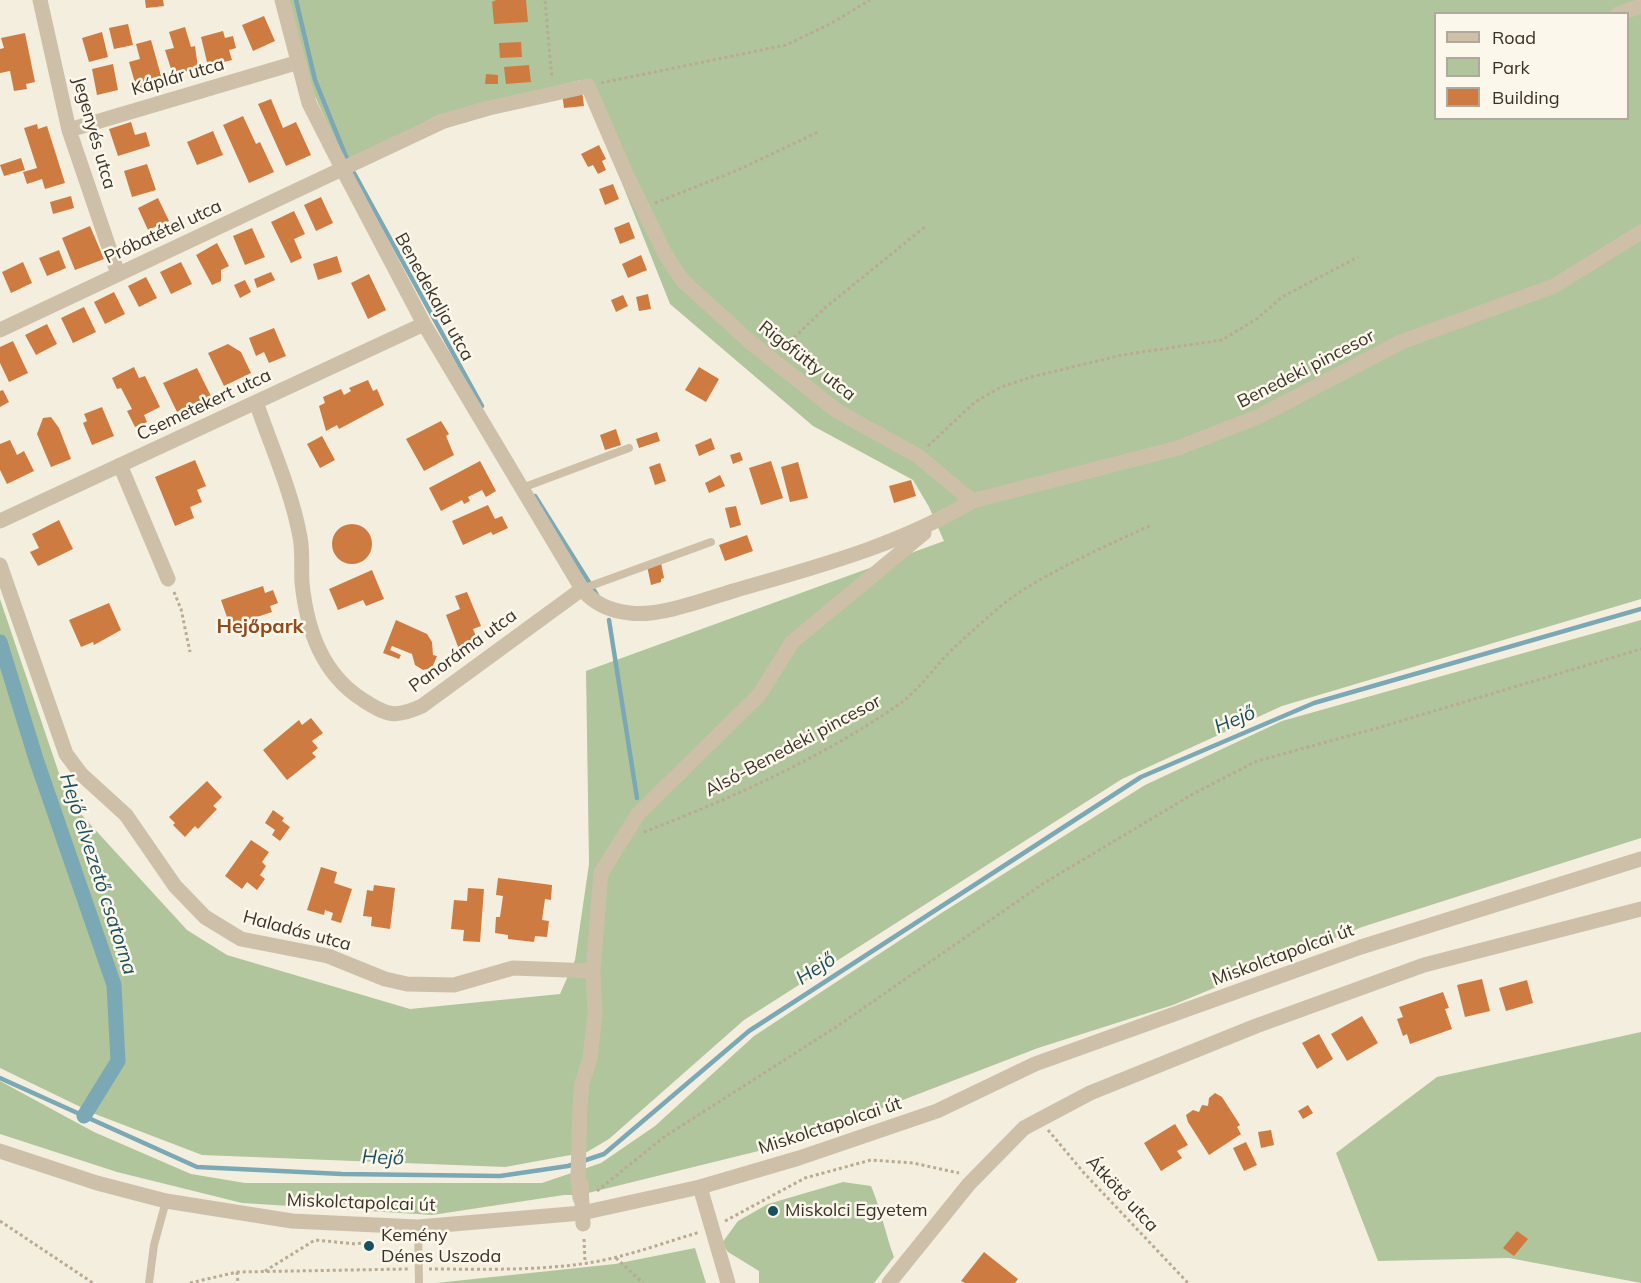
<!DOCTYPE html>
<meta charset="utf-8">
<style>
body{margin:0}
#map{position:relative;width:1641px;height:1283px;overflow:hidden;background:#f4eede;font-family:Mulish,sans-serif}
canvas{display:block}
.legend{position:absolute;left:1434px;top:12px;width:195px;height:108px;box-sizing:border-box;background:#fbf7eb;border:2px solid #aea89d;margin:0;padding:8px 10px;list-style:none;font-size:18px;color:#3a3129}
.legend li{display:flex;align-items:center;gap:12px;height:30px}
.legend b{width:30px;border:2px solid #aea89d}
</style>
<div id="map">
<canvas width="1641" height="1283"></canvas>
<ul class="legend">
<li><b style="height:8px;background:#cec0a8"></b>Road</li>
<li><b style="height:16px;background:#b1c59c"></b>Park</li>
<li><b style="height:16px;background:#ce7b42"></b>Building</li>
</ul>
</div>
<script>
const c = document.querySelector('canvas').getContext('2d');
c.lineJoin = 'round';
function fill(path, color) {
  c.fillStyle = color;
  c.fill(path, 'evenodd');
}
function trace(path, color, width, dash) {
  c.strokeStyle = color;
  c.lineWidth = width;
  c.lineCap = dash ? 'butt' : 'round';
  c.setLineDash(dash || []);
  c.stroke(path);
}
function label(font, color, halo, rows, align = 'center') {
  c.font = font + ' Mulish,sans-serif';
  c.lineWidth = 5;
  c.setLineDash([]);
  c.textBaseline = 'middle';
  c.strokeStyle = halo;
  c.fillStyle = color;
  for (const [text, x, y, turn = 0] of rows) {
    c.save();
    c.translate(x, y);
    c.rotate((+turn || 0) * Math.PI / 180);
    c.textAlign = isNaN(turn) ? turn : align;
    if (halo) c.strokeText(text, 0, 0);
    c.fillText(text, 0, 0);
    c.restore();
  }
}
const green = new Path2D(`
 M 289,0 L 1641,0 L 1641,599 L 1282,706 L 1122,779 L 744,1020 L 609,1139 L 587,1152 L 505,1167 L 202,1155 L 95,1114 L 0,1068 L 0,599 L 68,800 L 187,930 L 227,955 L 410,1009 L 560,994 L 575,960 L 589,864 L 586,671 L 944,541 L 929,507 L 913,480 L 813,426 L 670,304 L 581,80 L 439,115 L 345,162 L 308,81 ZM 1436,14 L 1628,14 L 1628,118 L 1436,118 Z
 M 1641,620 L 1641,838 L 1362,927 L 1173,1005 L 1038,1048 L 791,1143 L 580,1195 L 564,1195 L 432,1215 L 242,1203 L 117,1172 L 0,1134 L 0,1081 L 94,1132 L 191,1174 L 245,1183 L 542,1183 L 601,1163 L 655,1126 L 754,1036 L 943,912 L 1145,785 L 1282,721 Z
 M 1641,1032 L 1641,1283 L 1509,1258 L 1378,1261 L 1336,1153 L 1437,1077 Z
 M 843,1182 L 871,1186 C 881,1209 885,1233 894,1257 L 874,1283 L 759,1283 L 759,1271 L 728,1252 L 722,1243 L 738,1221 L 768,1204 Z
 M 695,1248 L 706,1283 L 436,1283 L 615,1264 Z`);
const stream = new Path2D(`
 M 296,0 L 315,80 L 347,159
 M 354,173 L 482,406
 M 535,496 L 597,595
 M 609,620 L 637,798
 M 0,1078 L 197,1167 L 342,1174 L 500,1176 L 568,1166 L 604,1154 L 749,1031 L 1141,777 L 1314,703 L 1641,609`);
const canal = new Path2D(`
 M 0,642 L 36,759 L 114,985 L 118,1061 L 84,1116`);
const building = new Path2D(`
 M 145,0 L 163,0 L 164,6 L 146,8 Z
 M 496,0 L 526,0 L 528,22 L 494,24 L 492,2 Z
 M 264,16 L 275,41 L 253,51 L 242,25 Z
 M 128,24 L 133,45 L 114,49 L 109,28 Z
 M 185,27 L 191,47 L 195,46 L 198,68 L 173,75 L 165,50 L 174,48 L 169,32 Z
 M 223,31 L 225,38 L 233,36 L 236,48 L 229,50 L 232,60 L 208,66 L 201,37 Z
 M 102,32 L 108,57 L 89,62 L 82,38 Z
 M 25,33 L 35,82 L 26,84 L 27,89 L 14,91 L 10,71 L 0,73 L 0,49 L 4,48 L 1,38 Z
 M 151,40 L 163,83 L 137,90 L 129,62 L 140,59 L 136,44 Z
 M 521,42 L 522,57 L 500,58 L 499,43 Z
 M 113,64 L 118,90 L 97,95 L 92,69 Z
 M 529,65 L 531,82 L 506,84 L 504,67 Z
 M 486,74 L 498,75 L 498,84 L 485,84 Z
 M 582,91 L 584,106 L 564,108 L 562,93 Z
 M 271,99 L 283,128 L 296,122 L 311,155 L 286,166 L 258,104 Z
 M 243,116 L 256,144 L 260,142 L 274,172 L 249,183 L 223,125 Z
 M 131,122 L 135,135 L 146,132 L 150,146 L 118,156 L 109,129 Z
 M 37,124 L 38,129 L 47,126 L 65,183 L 45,189 L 42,179 L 27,184 L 23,172 L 37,168 L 24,128 Z
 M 213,131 L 223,155 L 197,165 L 187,142 Z
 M 599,145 L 606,159 L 602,161 L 606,170 L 598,174 L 593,165 L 588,167 L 581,154 Z
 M 21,158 L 25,170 L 4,176 L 0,165 Z
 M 147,164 L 156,190 L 132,197 L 124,171 Z
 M 613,184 L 619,199 L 605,205 L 599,189 Z
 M 71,196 L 74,208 L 53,214 L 50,202 Z
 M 321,197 L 333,223 L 316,231 L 304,205 Z
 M 158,198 L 169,221 L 148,230 L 138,208 Z
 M 294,211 L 305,234 L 294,239 L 302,258 L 291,263 L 271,222 Z
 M 629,222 L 635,238 L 620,244 L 614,228 Z
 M 90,226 L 104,259 L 75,270 L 62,238 Z
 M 252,228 L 265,257 L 245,265 L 233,236 Z
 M 217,243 L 229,266 L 221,270 L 221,281 L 212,285 L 196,255 Z
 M 59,250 L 66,268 L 47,276 L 39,258 Z
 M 641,255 L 647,270 L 628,278 L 622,264 Z
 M 337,256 L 342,272 L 318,280 L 313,264 Z
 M 23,262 L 32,283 L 11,293 L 2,272 Z
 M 181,262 L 192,284 L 171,294 L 160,272 Z
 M 271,272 L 275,280 L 257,288 L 254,279 Z
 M 369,274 L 386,310 L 368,319 L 351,283 Z
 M 146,277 L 157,298 L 139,307 L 128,286 Z
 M 245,280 L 251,292 L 240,298 L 234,285 Z
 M 114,292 L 125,314 L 105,324 L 94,302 Z
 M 648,294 L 651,309 L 639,311 L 636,297 Z
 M 623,295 L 628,306 L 616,312 L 611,300 Z
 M 84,307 L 96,332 L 73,343 L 61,318 Z
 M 47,324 L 57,344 L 36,355 L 25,335 Z
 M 274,328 L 286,356 L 269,363 L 264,352 L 256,356 L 249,338 Z
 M 13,341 L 28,373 L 9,382 L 0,363 L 0,347 Z
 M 228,344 L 241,352 L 251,373 L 224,386 L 208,353 Z
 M 134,367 L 139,378 L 145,376 L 160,407 L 144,415 L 147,422 L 135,427 L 127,411 L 132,409 L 121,388 L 117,389 L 112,378 Z
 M 699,367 L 719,379 L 706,402 L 685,390 Z
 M 197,368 L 211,396 L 177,412 L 163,383 Z
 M 368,380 L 373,391 L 377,389 L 384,405 L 339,429 L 337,425 L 326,431 L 319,406 L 325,403 L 323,397 L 341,389 L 344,395 L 351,391 L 349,388 Z
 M 3,390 L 9,402 L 0,407 L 0,391 Z
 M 102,407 L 114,436 L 92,445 L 83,423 L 87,421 L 84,414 Z
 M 51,417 L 59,428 L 71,459 L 51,467 L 37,434 L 43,418 Z
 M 441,421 L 449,434 L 446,436 L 454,455 L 424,471 L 406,439 Z
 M 616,429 L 621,445 L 605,450 L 600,435 Z
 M 657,432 L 660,441 L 639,448 L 636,439 Z
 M 322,436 L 335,460 L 320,468 L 307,444 Z
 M 711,438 L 715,449 L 699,456 L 695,445 Z
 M 10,440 L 17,455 L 24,451 L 34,471 L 7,484 L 0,470 L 0,444 Z
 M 740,452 L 743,460 L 733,464 L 730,455 Z
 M 195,460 L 206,486 L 197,490 L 202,502 L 190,507 L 194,518 L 175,526 L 155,477 Z
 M 480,461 L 496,491 L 486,497 L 482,490 L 468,497 L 470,501 L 464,504 L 462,500 L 441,511 L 429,488 Z
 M 771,461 L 783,498 L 761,505 L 749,468 Z
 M 798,462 L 808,498 L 790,502 L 781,467 Z
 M 660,463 L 666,481 L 655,485 L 649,467 Z
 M 720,475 L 725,486 L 709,493 L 705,483 Z
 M 911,480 L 916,496 L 894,503 L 889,486 Z
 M 488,505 L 495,519 L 502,516 L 508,528 L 493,535 L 491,532 L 463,545 L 452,521 Z
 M 736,506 L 741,525 L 730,528 L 725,508 Z
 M 59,520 L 73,549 L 38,566 L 30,552 L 39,548 L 32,534 Z
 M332 544a20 20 0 1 1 40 0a20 20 0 1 1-40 0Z
 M 747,535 L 753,551 L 725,561 L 719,545 Z
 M 661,563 L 664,578 L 661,579 L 661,582 L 651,585 L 647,566 Z
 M 372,570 L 384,599 L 366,606 L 363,600 L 338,610 L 329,589 Z
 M 263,586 L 265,593 L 273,590 L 278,603 L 270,606 L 272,612 L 230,626 L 221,600 Z
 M 467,592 L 481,626 L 473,629 L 479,644 L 460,652 L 446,615 L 460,609 L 455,596 Z
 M 109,603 L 121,630 L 94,645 L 93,642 L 81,647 L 69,620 Z
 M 396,620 L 427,634 L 432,642 L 433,655 L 437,656 L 432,668 L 423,670 L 415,665 L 412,654 L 392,646 L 390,650 L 401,655 L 399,659 L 383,653 Z
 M 311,718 L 323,733 L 312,741 L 318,748 L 312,753 L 316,757 L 287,780 L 263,750 L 299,720 L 302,725 Z
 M 207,781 L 222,797 L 213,806 L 217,809 L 198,829 L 195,826 L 185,837 L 173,825 L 175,823 L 169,817 Z
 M 273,810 L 284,818 L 282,821 L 290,827 L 280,841 L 272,835 L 275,830 L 265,823 Z
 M 251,840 L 269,852 L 262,862 L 266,866 L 260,875 L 265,879 L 257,890 L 247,882 L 242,889 L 225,876 Z
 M 321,867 L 337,872 L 334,883 L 352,889 L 341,923 L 331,920 L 333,913 L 325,910 L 324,915 L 307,910 Z
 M 498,878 L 552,885 L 551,900 L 545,899 L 542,920 L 549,921 L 547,937 L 535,936 L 534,942 L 508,939 L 508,935 L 495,933 L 496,917 L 500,917 L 503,896 L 496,895 Z
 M 374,885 L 395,888 L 390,929 L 371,926 L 372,917 L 363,916 L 367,890 L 373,891 Z
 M 468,888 L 484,889 L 480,942 L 463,941 L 464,930 L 451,929 L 454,900 L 467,901 Z
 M 1482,979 L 1490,1011 L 1465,1017 L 1457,985 Z
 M 1527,980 L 1533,1003 L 1506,1011 L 1499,988 Z
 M 1443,992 L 1449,1008 L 1445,1009 L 1452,1029 L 1410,1044 L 1407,1034 L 1403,1036 L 1397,1019 L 1403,1017 L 1399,1007 Z
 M 1362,1016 L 1378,1043 L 1347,1061 L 1331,1034 Z
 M 1319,1034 L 1333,1059 L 1317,1069 L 1302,1043 Z
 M 1215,1093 L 1222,1097 L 1240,1125 L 1237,1127 L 1241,1134 L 1209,1155 L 1188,1122 L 1186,1115 L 1193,1110 L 1199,1112 L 1202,1105 L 1208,1106 L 1209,1098 Z
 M 1308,1105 L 1313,1113 L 1303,1119 L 1298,1111 Z
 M 1175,1124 L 1188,1145 L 1177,1151 L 1182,1158 L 1161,1171 L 1144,1143 Z
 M 1271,1130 L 1274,1145 L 1261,1148 L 1258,1132 Z
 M 1246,1142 L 1257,1165 L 1244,1171 L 1233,1148 Z
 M 1517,1231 L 1528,1239 L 1514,1256 L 1503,1248 Z
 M 984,1252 L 1018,1279 L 1015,1283 L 965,1283 L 961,1281 Z`);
const path = new Path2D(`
 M 545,1 L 552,79
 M 601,83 L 786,45 L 830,24 L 870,0
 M 655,203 L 738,170 L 818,132
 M 781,350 L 826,307 L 926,226
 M 928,446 L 975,402 L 1001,387 L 1031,377 L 1122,355 L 1222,340 L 1258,318 L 1282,297 L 1358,257
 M 174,592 L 181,609 L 190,652
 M 644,832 C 730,799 819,759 895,707 C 920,691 937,662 959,643 C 980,624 1002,603 1026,588 C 1066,564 1109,544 1152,525
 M 1048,1130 L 1084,1173 L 1188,1283
 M 597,1191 L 664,1137 L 836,1027 L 1044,883 L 1193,794 L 1257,761 L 1374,729 L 1641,649
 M 0,1221 L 93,1283
 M 725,1221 L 805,1178 L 871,1160 L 913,1163 L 959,1173
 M 584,1239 L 585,1262
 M 616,1258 L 643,1283
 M 429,1269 C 489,1269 559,1272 617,1257 C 645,1250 673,1240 700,1232
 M 265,1271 L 315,1240 L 356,1244 L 372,1241
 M 237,1272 L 238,1283
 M 190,1283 L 237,1272 L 408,1269`);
const service = new Path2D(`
 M 522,488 L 629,448
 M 582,589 L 711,542
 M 418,1227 L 419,1283
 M 149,1283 L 154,1245 L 166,1201`);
const minor = new Path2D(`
 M 40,0 L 69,130 L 118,274
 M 1618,14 L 1641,6
 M 69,130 L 299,62
 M 0,330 L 444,121 L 489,108 L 588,86 L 626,174 L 664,252 L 682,280 L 750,342 L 837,411 L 918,456 L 972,501 C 898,546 815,567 733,591 C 704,600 658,617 630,613 C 610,611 594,604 582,589 L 424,324 L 342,168 L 309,103 L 282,0
 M 256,402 C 271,446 292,492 300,537 C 303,552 301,568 302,583 C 307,630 322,674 363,700 C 387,716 396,718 422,706 L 582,589
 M 120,465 L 168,579
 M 972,501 L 1178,448 L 1260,416 L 1401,342 L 1554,286 L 1641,232
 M 0,521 L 424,324
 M 0,565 L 66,754 L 81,774 L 126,815 L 175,886 L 205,917 L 241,939 L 328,956 L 385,979 L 407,984 L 454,985 L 513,968 L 593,971
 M 700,1187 L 728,1283
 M 580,1198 L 578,1180 L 580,1104 L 582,1083 L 590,1059 L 595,1013 L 593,971 L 601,873 L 638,814 L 759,695 L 792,642 L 924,533
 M 889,1283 L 969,1184 L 1024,1128 L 1090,1093 L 1256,1026 L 1424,965 L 1641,909`);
const tertiary = new Path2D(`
 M 0,1151 L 97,1183 L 166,1201 L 292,1221 L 418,1227 L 582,1213 L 700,1187 L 799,1158 L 937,1111 L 1035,1064 L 1361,947 L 1641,859`);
const minorBridge = new Path2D(`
 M 581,1184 L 583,1224`);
const markers = [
 [773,1211,6,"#1b4f5f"],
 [369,1246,6,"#1b4f5f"]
];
const streetNames = [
 ["Káplár utca",178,77,-16],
 ["Jegenyés utca",94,133,74],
 ["Próbatétel utca",163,232,-25],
 ["Benedekalja utca",434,297,61],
 ["Rigófütty utca",807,361,38],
 ["Benedeki pincesor",1306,369,-27],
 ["Csemetekert utca",204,405,-25],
 ["Panoráma utca",463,651,-36],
 ["Alsó-Benedeki pincesor",793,746,-28],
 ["Haladás utca",297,931,15],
 ["Miskolctapolcai út",1283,955,-20],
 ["Miskolctapolcai út",830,1126,-18],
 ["Átkötő utca",1122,1194,47],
 ["Miskolctapolcai út",361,1203,2]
];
const poiNames = [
 ["Miskolci Egyetem",785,1211],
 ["Kemény",381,1236],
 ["Dénes Uszoda",381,1257]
];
const neighbourhoodNames = [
 ["Hejőpark",260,627]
];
const waterNames = [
 ["Hejő",1235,720,-23],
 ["Hejő elvezető csatorna",98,874,72],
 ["Hejő",816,969,-33],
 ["Hejő",383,1158,2]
];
fill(green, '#b1c59c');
trace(stream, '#7aa8b4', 4.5);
trace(canal, '#7aa8b4', 15);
fill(building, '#ce7b42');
trace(path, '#baaa92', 3, [3, 3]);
trace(service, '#cec0a8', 8);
trace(minor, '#cec0a8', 15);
trace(tertiary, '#cec0a8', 15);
trace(minorBridge, '#cec0a8', 15);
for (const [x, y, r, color] of markers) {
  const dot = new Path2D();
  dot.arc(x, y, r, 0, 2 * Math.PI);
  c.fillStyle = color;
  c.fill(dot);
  trace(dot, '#fbf7eb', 2);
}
label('18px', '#3a3129', '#fbf7eb', streetNames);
label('18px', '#3a3129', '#fbf7eb', poiNames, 'left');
label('bold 20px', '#904b1c', '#fbf7eb', neighbourhoodNames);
label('italic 20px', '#1b4f5f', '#fbf7eb', waterNames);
</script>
